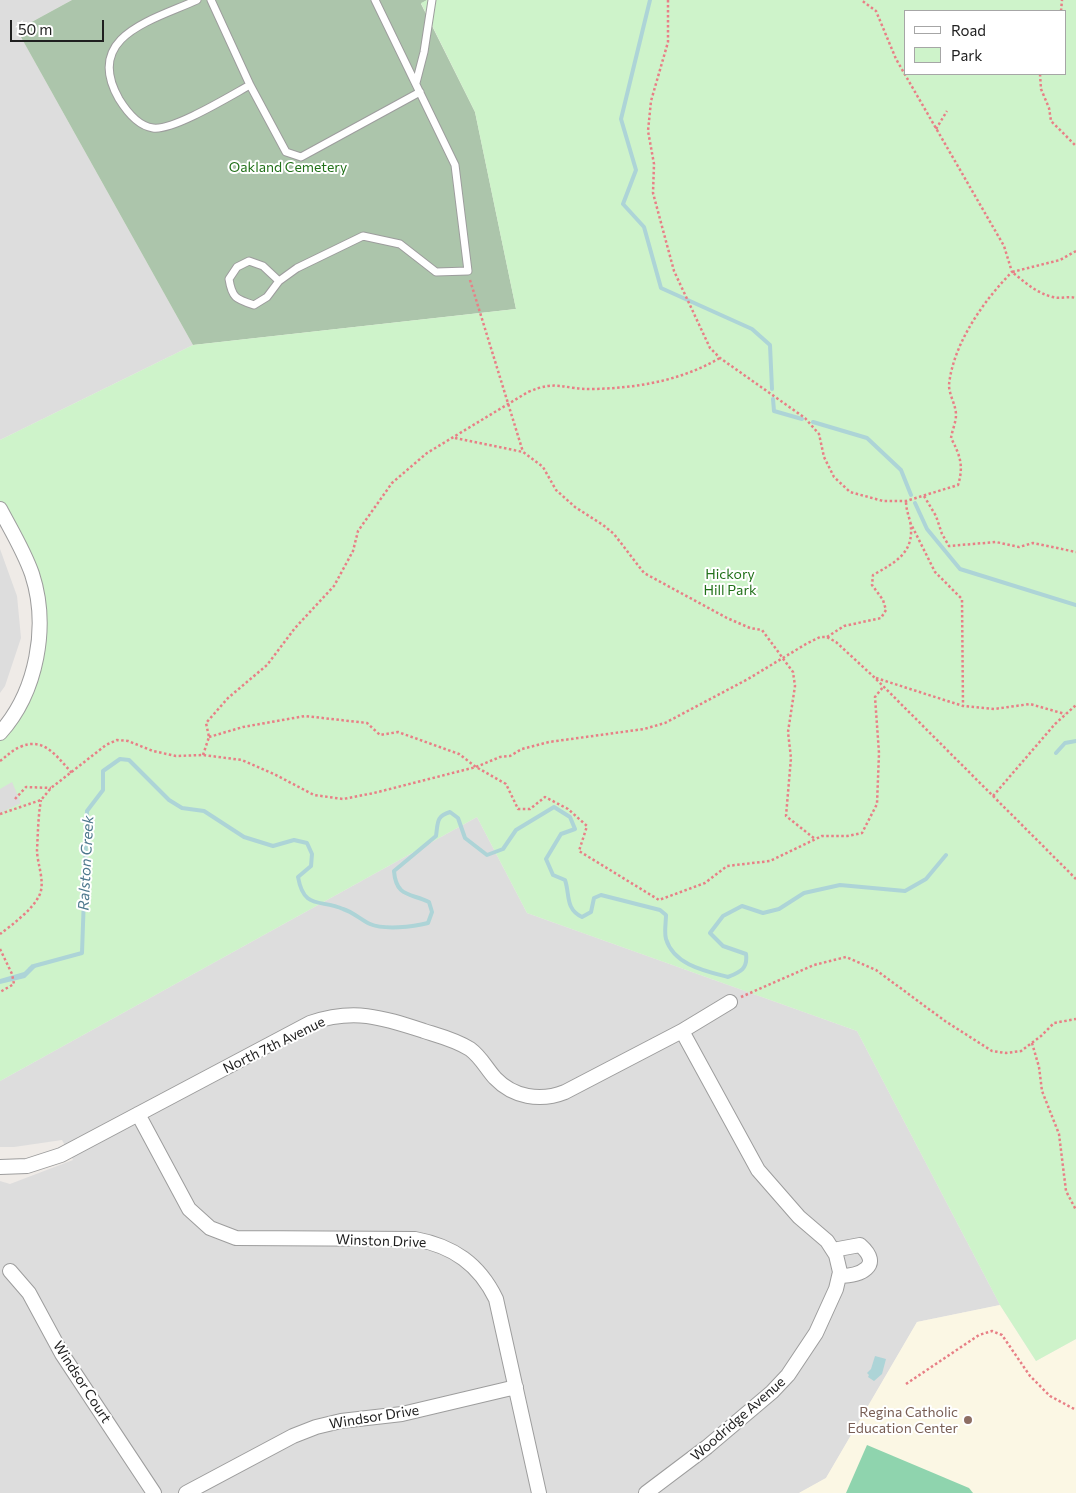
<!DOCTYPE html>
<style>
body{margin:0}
#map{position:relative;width:1076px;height:1493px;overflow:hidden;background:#efebe7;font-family:Commissioner,sans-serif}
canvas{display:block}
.legend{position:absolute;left:904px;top:10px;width:162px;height:65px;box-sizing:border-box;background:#fff;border:1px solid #a6a6a6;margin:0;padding:6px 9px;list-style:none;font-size:15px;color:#202020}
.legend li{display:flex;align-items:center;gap:10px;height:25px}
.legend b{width:25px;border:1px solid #a6a6a6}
.scale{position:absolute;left:10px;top:20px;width:94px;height:22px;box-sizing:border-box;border:2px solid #202020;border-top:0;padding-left:6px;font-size:15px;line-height:18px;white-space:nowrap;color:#202020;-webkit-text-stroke:4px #fff;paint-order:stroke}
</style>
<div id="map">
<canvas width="1076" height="1493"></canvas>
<ul class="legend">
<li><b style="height:6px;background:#fff"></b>Road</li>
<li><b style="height:14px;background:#cef3ca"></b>Park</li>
</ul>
<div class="scale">50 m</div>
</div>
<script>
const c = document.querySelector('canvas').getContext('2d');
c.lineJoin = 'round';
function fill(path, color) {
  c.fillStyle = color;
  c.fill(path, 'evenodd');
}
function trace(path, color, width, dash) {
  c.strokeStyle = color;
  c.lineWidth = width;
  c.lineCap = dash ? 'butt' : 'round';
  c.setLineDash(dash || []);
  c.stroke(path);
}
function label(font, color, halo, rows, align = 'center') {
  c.font = font + ' Commissioner,sans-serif';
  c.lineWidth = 4;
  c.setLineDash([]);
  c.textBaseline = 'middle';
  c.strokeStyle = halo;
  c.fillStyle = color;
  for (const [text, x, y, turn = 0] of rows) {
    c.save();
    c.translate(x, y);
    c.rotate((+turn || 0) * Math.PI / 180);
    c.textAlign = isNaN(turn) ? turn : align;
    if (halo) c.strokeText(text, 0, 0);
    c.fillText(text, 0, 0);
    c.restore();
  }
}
const residential = new Path2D(`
 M 0,0 L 72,0 L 17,30 L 193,345 L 0,440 Z
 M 0,549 L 17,596 L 21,638 L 5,686 L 0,693 Z
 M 477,817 L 527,913 L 857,1031 L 1000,1305 L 917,1322 L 826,1478 L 799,1493 L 0,1493 L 0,1181 L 10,1184 L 73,1160 L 62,1140 L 14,1147 L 0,1147 L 0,1081 Z`);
const education = new Path2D(`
 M 1000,1305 L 1036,1361 L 1076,1339 L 1076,1493 L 799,1493 L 826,1478 L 917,1322 Z`);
const cemetery = new Path2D(`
 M 72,0 L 427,0 L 421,4 L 475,112 L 516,309 L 193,345 L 17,30 Z`);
const park = new Path2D(`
 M 427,0 L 1076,0 L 1076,1339 L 1036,1361 L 1000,1305 L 857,1031 L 527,913 L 477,817 L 0,1081 L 0,737 L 26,690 L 37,599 L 0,509 L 0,440 L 193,345 L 516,309 L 475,112 L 421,3 ZM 905,11 L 1065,11 L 1065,74 L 905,74 Z`);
const pitch = new Path2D(`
 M 867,1445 L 969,1488 L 973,1493 L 846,1493 Z`);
const parking = new Path2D(`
 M 12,782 L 21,803 L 0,813 L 0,789 Z`);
const water = new Path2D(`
 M 32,964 L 36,967 L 25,978 L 0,984 L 0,979 L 24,972 Z
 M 875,1356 L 886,1359 L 882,1374 L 874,1381 L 868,1377 L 869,1375 L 867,1373 L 871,1369 Z`);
const stream = new Path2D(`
 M 650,0 L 621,119 L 636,170 L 623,204 L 644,227 L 661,288 L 752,329 L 770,345 L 772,389
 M 773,399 L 774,411 L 802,419
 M 813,422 L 867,438 L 901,470 L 911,495
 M 915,503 L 927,529 L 960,569 L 1076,605
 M 1056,753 L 1065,743 L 1076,741
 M 30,969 L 34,966 L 82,953 L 87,811 L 103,790 L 103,771 L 120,759 L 129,760 L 169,800 L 182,808 L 204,811 L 244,837 L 273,846 L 294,840 L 307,843 L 312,854 L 311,866 L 298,877 C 304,910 320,899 343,909 C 353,912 361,920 370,924 C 384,930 413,927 428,923 L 432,912 L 429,902 C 410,893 396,897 394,871 L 436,836 C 438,823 436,816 450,812 L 458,818 L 465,838 L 487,855 L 503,849 L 516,830 L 554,807 L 570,817 L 575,829 L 561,834 L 546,859 L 553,875 L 565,880 C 570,894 565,909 582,917 L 591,912 L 594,898 L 601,895 L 660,910 L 666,915 C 666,923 664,932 666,939 C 674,965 705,971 728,977 C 740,972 748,969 746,954 L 723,946 L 710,933 L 723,916 L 742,906 L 763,913 L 779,909 L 804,893 L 840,885 L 905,891 L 926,879 L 946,855`);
const path = new Path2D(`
 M 668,0 L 668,42 L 651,101 L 648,131 L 654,164 L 653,193 L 674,271 L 710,348 L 720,358 L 805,418 L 819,434 L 824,457 L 834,477 L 850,492 L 883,501 L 906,501 L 958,485 C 964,466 960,455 951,438 C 952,431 956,422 956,415 C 956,405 949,395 949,385 C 953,344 984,300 1012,272 L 1004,246 L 896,59 L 876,11 L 861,0
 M 1061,11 L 1062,0
 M 1040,74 L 1041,89 L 1049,108 L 1051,121 L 1076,146
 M 936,129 L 947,111
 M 1076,251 L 1060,260 L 1012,272 C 1025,282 1036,293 1053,297 C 1060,299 1068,296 1076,298
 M 470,280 L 523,452
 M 455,438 L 523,452 L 543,467 L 556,490 L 575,507 L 603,525 L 614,534 L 644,573 L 727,618 L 750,628 L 762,630 L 793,672 L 795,686 L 788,732 L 791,758 L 786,816 L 815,839
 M 924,496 L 936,516 L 942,534 L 949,546 L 996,542 L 1019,547 L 1033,543 L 1076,552
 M 910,522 L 935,572 L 962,599 L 963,706
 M 827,637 L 844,626 L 881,618 L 886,610 L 883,600 L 872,585 L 873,575 C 896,562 916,552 910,521 C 908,514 906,508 906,501
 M 876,678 L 963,706 L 994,709 L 1030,704 L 1065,714
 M 209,737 L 243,727 L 305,716 L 367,723 L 380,735 L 398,732 L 459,754 L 476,767 L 506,784 L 518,809 L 530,809 L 545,797 L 568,809 L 587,826 L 579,851 L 659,900 L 705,883 L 727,866 L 770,861 L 822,836 L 847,836 L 862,833 L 877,804 L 879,753 L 875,697 L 883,687
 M 203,755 L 209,737 L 206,723 L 228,698 L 267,665 L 295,628 L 334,586 L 353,551 L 358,531 L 392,483 L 427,453 L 528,392 C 558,379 564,390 593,389 C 637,388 680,381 720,358
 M 0,761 C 7,756 12,750 20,747 C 44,736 57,757 72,773
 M 993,796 L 1055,724 L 1076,705
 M 15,799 L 26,787 L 51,788
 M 0,814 L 41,800 L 51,788 L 106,745 L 117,740 L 128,741 L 153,751 L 176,756 L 203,755 L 242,760 L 274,774 L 314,795 L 343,799 L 374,793 L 476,767 L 500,757 L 510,756 L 522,749 L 549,742 L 644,729 L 665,723 L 748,679 L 806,644 L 820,637 L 827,637 L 836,642 L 875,678 L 1076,879
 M 0,934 C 12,925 32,910 39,896 C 46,883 37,864 37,850 C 38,833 38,817 41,800
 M 0,949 L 12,974 L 14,984 L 0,992
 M 741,997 L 814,965 L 846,957 L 876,970 L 945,1021 L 992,1051 L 1006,1053 L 1021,1051 L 1041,1036 L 1054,1023 L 1076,1019
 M 1032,1043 L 1039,1067 L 1042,1091 L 1059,1134 L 1066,1191 L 1076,1210
 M 906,1384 L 979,1335 L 992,1331 L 1002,1335 L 1030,1376 L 1050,1396 L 1076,1410`);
const lane = new Path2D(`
 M 197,0 C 153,20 83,36 119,99 C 127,112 138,126 153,128 C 173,131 230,96 250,85
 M 211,0 L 250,85 L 286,152 L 301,157 L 420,92
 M 416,83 L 424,52 L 432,0
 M 279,281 L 263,266 L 249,261 L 237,267 L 229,279 C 232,298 236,299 254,305 L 267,297 L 279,281 L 297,268 L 363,236 L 400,244 L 436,272 L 468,271 L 455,165 L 375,0`);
const street = new Path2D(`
 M 0,509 C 11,530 24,551 32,574 C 49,626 37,692 0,733
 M 138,1114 L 189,1209 L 210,1228 L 236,1238 L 415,1239 C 453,1246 479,1264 496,1299 L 539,1493
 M 0,1167 L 27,1166 L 61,1155 L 310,1023 C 354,1008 381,1017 424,1031 C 440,1036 456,1040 470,1049 C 481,1057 486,1068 495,1078 C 513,1097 540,1102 565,1092 L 682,1031 L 730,1002
 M 833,1250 L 860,1245 C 884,1266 860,1276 839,1276
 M 10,1271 L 29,1293 L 62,1354 L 154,1493
 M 186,1493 L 293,1436 L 316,1427 L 341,1421 L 402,1414 L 516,1387
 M 646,1493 L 707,1447 L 772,1392 L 788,1375 L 816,1333 L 836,1289 L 840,1272 L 836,1255 L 827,1241 L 799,1217 L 758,1170 L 682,1031`);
const markers = [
 [968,1420,5,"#8d6e63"]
];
const parkNames = [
 ["Oakland Cemetery",288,167],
 ["Hickory",730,574],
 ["Hill Park",730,590]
];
const streetNames = [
 ["North 7th Avenue",274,1045,-26],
 ["Winston Drive",381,1241,2],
 ["Windsor Court",82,1382,57],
 ["Windsor Drive",374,1417,-9],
 ["Woodridge Avenue",738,1419,-41]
];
const educationNames = [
 ["Regina Catholic",958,1412],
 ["Education Center",958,1428]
];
const waterNames = [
 ["Ralston Creek",86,863,-87]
];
fill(residential, '#ddd');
fill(education, '#fbf7e4');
fill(cemetery, '#acc5ab');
fill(park, '#cef3ca');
fill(pitch, '#8fd4ae');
fill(parking, '#dcdcdc');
fill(water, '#add4d7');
trace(stream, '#add4d7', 4);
trace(lane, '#9d9d9d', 9);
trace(street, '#9d9d9d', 16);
trace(path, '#e87f86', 2.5, [2.5, 2.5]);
trace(lane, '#fff', 7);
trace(street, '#fff', 14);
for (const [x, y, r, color] of markers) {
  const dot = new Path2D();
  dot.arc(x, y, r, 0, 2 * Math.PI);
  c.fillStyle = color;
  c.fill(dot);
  trace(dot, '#fff', 2);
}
label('14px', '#22711a', '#fff', parkNames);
label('14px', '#202020', '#fff', streetNames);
label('14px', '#785e54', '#fff', educationNames, 'right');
label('italic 15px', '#4d788d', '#fff', waterNames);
</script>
